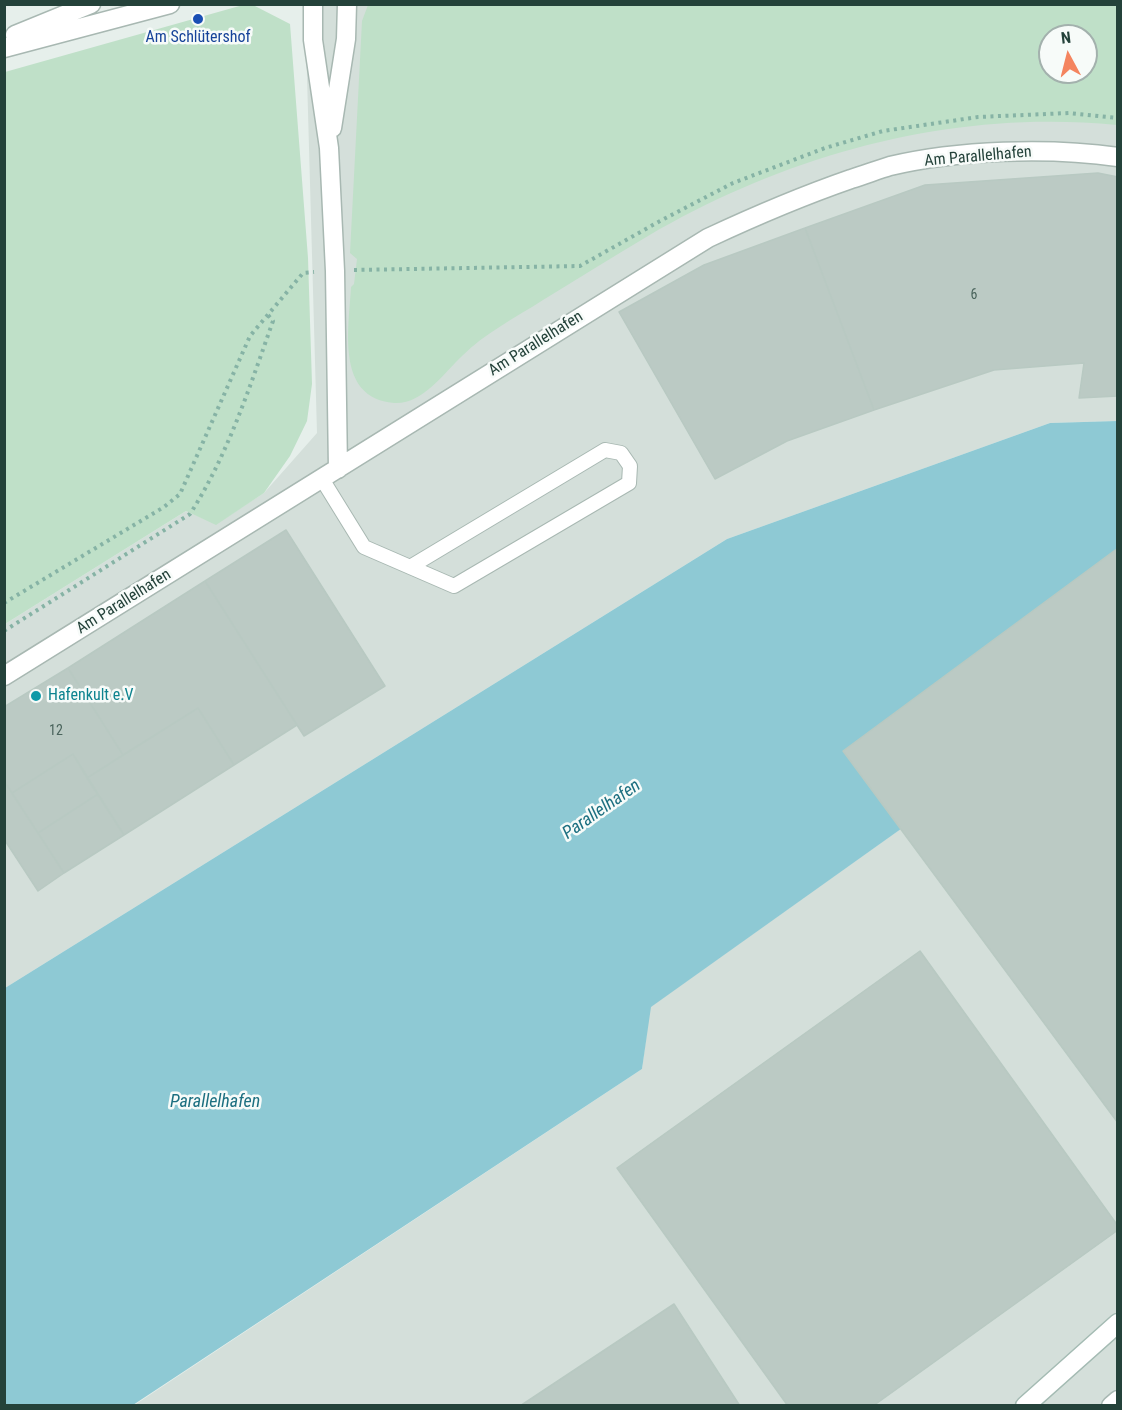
<!DOCTYPE html>
<meta charset="utf-8">
<style>
body{margin:0}
#map{position:relative;width:1122px;height:1410px;overflow:hidden;background:#e6efeb;font-family:"Roboto Condensed",sans-serif}
canvas{display:block}
.frame{position:absolute;inset:0;border:6px solid #24423a;pointer-events:none}
.north{position:absolute;left:1038px;top:24px;width:60px;height:60px;box-sizing:border-box;background:#f7fbf9;border:2px solid #a3b1ad;border-radius:50%;rotate:353deg;font-size:16px;font-weight:700;line-height:24px;text-align:center;color:#24423a}
.north::after{content:'';display:block;margin:auto;width:21px;height:27px;background:#f4845f;clip-path:polygon(50% 0,100% 100%,50% 72%,0 100%)}
</style>
<div id="map">
<canvas width="1122" height="1410"></canvas>
<div class="frame"></div>
<div class="north">N</div>
</div>
<script>
const c = document.querySelector('canvas').getContext('2d');
c.lineJoin = 'round';
function fill(path, color) {
  c.fillStyle = color;
  c.fill(path, 'evenodd');
}
function trace(path, color, width, dash) {
  c.strokeStyle = color;
  c.lineWidth = width;
  c.lineCap = dash ? 'butt' : 'round';
  c.setLineDash(dash || []);
  c.stroke(path);
}
function label(font, color, halo, rows, align = 'center') {
  c.font = font + ' "Roboto Condensed",sans-serif';
  c.lineWidth = 5;
  c.setLineDash([]);
  c.textBaseline = 'middle';
  c.strokeStyle = halo;
  c.fillStyle = color;
  for (const [text, x, y, turn = 0] of rows) {
    c.save();
    c.translate(x, y);
    c.rotate((+turn || 0) * Math.PI / 180);
    c.textAlign = isNaN(turn) ? turn : align;
    if (halo) c.strokeText(text, 0, 0);
    c.fillText(text, 0, 0);
    c.restore();
  }
}
const built = new Path2D(`
 M 305,5 L 1117,5 L 1117,421 L 1050,423 L 727,539 L 5,988 L 5,624 L 186,511 L 216,524 L 264,493 L 317,433 ZM 1050,36 L 1086,36 L 1086,72 L 1050,72 Z
 M 1117,675 L 1117,1405 L 133,1406 L 642,1069 L 650,1007 Z`);
const green = new Path2D(`
 M 243,5 L 253,5 L 290,24 L 308,258 L 312,384 L 307,421 L 290,456 L 264,493 L 216,525 L 186,511 L 5,624 L 5,72 Z
 M 368,5 L 1117,5 L 1117,125 C 953,109 790,153 648,236 C 612,257 578,279 543,300 C 515,318 485,333 462,356 C 444,373 422,405 394,403 C 335,398 349,328 351,287 L 354,284 L 357,259 L 350,253 L 362,21 ZM 1050,36 L 1086,36 L 1086,72 L 1050,72 Z`);
const water = new Path2D(`
 M 1117,421 L 1117,675 L 651,1007 L 642,1069 L 133,1405 L 5,1406 L 5,988 L 727,539 L 1050,423 Z`);
const building = new Path2D(`
 M 1098,173 L 1118,177 L 1118,396 L 1079,398 L 1084,363 L 994,370 L 874,410 L 805,228 L 925,185 Z
 M 805,228 L 874,410 L 787,441 L 715,479 L 619,312 L 704,265 Z
 M 286,530 L 385,686 L 304,736 L 205,581 Z
 M 1118,548 L 1118,1123 L 843,751 Z
 M 205,581 L 297,725 L 234,765 L 198,708 L 123,755 L 68,668 Z
 M 68,668 L 123,755 L 87,778 L 73,754 L 12,793 L 4,781 L 4,707 Z
 M 198,708 L 234,765 L 124,835 L 87,778 Z
 M 73,754 L 98,794 L 38,833 L 12,793 Z
 M 4,781 L 64,873 L 38,891 L 4,839 Z
 M 98,794 L 124,835 L 64,873 L 38,833 Z
 M 920,951 L 1118,1226 L 1118,1230 L 873,1406 L 788,1406 L 617,1168 Z
 M 674,1304 L 740,1406 L 520,1406 Z`);
const path = new Path2D(`
 M 354,270 L 580,266 L 660,221 L 733,183 L 825,148 L 883,131 L 978,117 L 1069,113 L 1118,118
 M 4,603 L 164,507 L 180,494 L 250,336 L 303,273 L 314,272
 M 4,631 L 190,514 C 228,455 250,386 273,321 L 268,315`);
const lane = new Path2D(`
 M 322,479 L 364,547 L 454,586 L 629,483 L 630,466 L 621,453 L 605,450 L 410,567`);
const street = new Path2D(`
 M 313,4 L 313,40 L 329,148 L 335,271 L 338,469
 M 15,35 L 91,4
 M 4,48 L 170,4
 M 332,128 L 346,39 L 347,4
 M 4,676 L 708,238 C 755,216 802,196 851,179 C 864,175 877,170 890,166 C 958,150 1048,147 1118,157
 M 1111,1406 L 1118,1400`);
const secondary = new Path2D(`
 M 1025,1406 L 1118,1323`);
const markers = [
 [198,19,6,"#1a4fb4"],
 [36,696,6,"#0f9aa8"]
];
const numberNames = [
 ["6",974,295],
 ["12",56,731]
];
const transitNames = [
 ["Am Schlütershof",198,38]
];
const streetNames = [
 ["Am Parallelhafen",978,157,-5],
 ["Am Parallelhafen",536,344,-32],
 ["Am Parallelhafen",124,602,-32]
];
const cultureNames = [
 ["Hafenkult e.V",48,696]
];
const waterNames = [
 ["Parallelhafen",602,810,-35],
 ["Parallelhafen",215,1102]
];
fill(built, '#d4dfda');
fill(green, '#bfe0c8');
fill(water, '#8ec9d4');
fill(building, '#bbcac4');
trace(building, '#b8c9c2', 1.5);
trace(lane, '#a8b8b2', 16);
trace(street, '#a8b8b2', 21);
trace(secondary, '#a4bbb3', 21);
trace(path, '#86b3a5', 4, [3, 4.5]);
trace(lane, '#fff', 14);
trace(street, '#fff', 18);
trace(secondary, '#fff', 18);
for (const [x, y, r, color] of markers) {
  const dot = new Path2D();
  dot.arc(x, y, r, 0, 2 * Math.PI);
  c.fillStyle = color;
  c.fill(dot);
  trace(dot, '#f7fbf9', 2);
}
label('14px', '#4a645c', null, numberNames);
label('16px', '#164399', '#f7fbf9', transitNames);
label('16px', '#24423a', '#f7fbf9', streetNames);
label('16px', '#0d838f', '#f7fbf9', cultureNames, 'left');
label('italic 18px', '#1c6f80', '#f7fbf9', waterNames);
</script>
